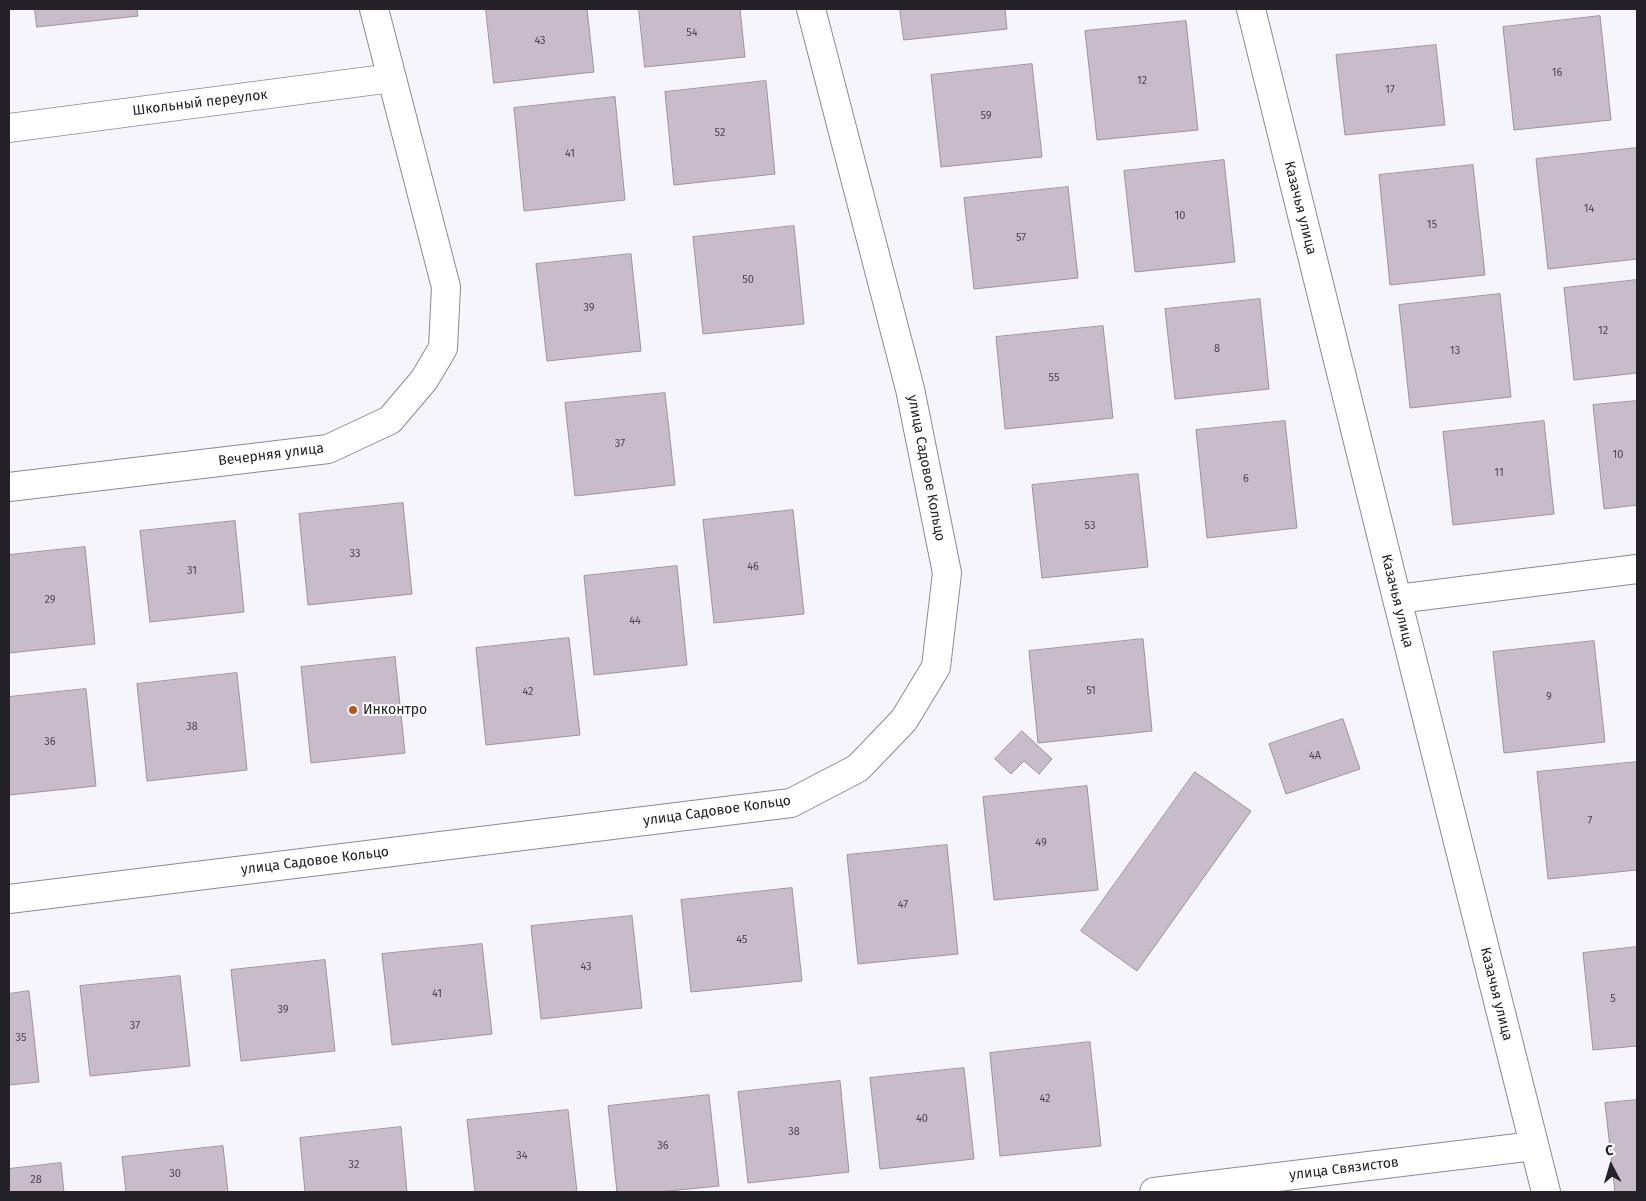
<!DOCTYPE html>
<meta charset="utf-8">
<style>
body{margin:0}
#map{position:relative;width:1646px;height:1201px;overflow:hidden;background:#f7f5fc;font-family:"Fira Sans",sans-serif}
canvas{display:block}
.frame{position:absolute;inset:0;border:10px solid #242228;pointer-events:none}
.north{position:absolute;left:1586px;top:1141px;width:50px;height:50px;-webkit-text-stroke:4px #fff;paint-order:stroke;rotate:354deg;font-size:14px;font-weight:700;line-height:20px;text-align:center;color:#242228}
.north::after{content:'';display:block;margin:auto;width:18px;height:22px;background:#242228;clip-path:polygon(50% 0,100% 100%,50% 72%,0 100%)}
</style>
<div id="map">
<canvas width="1646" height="1201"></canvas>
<div class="frame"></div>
<div class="north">С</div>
</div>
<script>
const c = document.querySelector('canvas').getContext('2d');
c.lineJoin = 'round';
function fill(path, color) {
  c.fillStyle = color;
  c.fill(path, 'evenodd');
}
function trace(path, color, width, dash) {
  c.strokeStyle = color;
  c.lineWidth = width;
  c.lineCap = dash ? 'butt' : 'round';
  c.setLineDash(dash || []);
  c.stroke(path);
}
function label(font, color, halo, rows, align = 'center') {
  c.font = font + ' "Fira Sans",sans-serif';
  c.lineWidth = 4;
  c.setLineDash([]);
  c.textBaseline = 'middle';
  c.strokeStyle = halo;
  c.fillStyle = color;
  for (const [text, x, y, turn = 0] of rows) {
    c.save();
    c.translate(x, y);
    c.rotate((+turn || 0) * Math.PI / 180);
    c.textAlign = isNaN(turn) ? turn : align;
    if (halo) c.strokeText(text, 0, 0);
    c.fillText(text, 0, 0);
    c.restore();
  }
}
const building = new Path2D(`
 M 35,9 L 137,9 L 138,16 L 37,27 Z
 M 486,9 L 587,9 L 594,72 L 494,83 Z
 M 639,9 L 740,9 L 745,57 L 645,67 Z
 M 900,9 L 1005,9 L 1007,29 L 904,40 Z
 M 1600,16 L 1611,120 L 1514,130 L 1503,27 Z
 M 1186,21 L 1198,130 L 1097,140 L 1085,31 Z
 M 1436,45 L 1445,125 L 1345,135 L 1336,55 Z
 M 1032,64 L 1042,157 L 941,167 L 931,75 Z
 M 766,81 L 775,174 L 674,185 L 665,92 Z
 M 615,97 L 625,200 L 524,211 L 514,108 Z
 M 1637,148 L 1637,259 L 1548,269 L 1536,159 Z
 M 1224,160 L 1235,262 L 1135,272 L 1124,171 Z
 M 1473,165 L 1485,275 L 1390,285 L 1379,175 Z
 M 1068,187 L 1078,278 L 974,289 L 964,198 Z
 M 794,226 L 804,324 L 703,334 L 693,237 Z
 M 631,254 L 641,351 L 547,361 L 536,264 Z
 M 1637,280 L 1637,373 L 1574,380 L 1564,288 Z
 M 1500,294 L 1511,397 L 1410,408 L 1399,305 Z
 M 1260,299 L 1269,389 L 1175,399 L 1165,309 Z
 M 1103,326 L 1113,418 L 1005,429 L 996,337 Z
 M 665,393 L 675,485 L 575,496 L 565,403 Z
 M 1637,401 L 1637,505 L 1604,509 L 1593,405 Z
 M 1285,421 L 1297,528 L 1207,538 L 1196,430 Z
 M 1544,421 L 1554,514 L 1453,525 L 1443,432 Z
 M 1138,474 L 1148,567 L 1042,578 L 1032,485 Z
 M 403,503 L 412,594 L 308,605 L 299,514 Z
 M 793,510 L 804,614 L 714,623 L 703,520 Z
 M 235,521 L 244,612 L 150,622 L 140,531 Z
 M 85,547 L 95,644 L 9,653 L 9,555 Z
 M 677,566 L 687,665 L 594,675 L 584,576 Z
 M 569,638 L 580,735 L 486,745 L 476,648 Z
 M 1143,639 L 1152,731 L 1038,743 L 1029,651 Z
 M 1594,641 L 1605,742 L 1504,753 L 1493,652 Z
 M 395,657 L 405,753 L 311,763 L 301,667 Z
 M 237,673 L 247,770 L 147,781 L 137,684 Z
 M 86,689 L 96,786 L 9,795 L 9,697 Z
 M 1343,719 L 1360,769 L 1286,794 L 1269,744 Z
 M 1022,731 L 1052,759 L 1039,774 L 1024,761 L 1011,774 L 995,759 Z
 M 1637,762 L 1637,870 L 1548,879 L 1537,772 Z
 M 1195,772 L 1251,811 L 1137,971 L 1081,931 Z
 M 1087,786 L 1098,890 L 994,900 L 983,797 Z
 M 947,845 L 958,954 L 858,964 L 847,855 Z
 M 792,888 L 802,981 L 691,992 L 681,900 Z
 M 632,916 L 642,1008 L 541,1019 L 531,926 Z
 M 482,944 L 492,1034 L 392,1045 L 382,954 Z
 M 1637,947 L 1637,1046 L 1593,1050 L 1583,953 Z
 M 325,960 L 335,1051 L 241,1061 L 231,970 Z
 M 180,976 L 190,1066 L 90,1076 L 80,986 Z
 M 29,991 L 39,1082 L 9,1085 L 9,994 Z
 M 1090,1042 L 1101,1146 L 1000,1156 L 990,1053 Z
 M 964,1068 L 974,1159 L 880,1169 L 870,1078 Z
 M 840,1081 L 849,1172 L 748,1183 L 738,1092 Z
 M 709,1095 L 719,1186 L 658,1192 L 617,1192 L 608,1106 Z
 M 1637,1100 L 1637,1192 L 1615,1192 L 1605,1103 Z
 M 568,1110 L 577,1192 L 475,1192 L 467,1120 Z
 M 401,1127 L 407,1192 L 305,1192 L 300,1138 Z
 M 223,1146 L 228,1192 L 126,1192 L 122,1157 Z
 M 61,1163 L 64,1192 L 9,1192 L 9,1169 Z`);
const minor = new Path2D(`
 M 1251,9 L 1397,599 L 1546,1192
 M 9,128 L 392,78
 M 9,487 L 328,449 L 390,420 L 424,380 L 443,348 L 446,287 L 374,9
 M 1397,599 L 1637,569
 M 1154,1192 L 1534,1146`);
const tertiary = new Path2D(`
 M 9,899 L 791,803 L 858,768 L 904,720 L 936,667 L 947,573 L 910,389 L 811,9`);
const markers = [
 [353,710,5,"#b8551c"]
];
const numberNames = [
 ["54",692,33],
 ["43",540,41],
 ["16",1557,73],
 ["12",1142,81],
 ["17",1390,90],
 ["59",986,116],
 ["52",720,133],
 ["41",570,154],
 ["14",1589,209],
 ["10",1180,216],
 ["15",1432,225],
 ["57",1021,238],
 ["50",748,280],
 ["39",589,308],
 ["12",1603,331],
 ["8",1217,349],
 ["13",1455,351],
 ["55",1054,378],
 ["37",620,444],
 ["10",1618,455],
 ["11",1499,473],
 ["6",1246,479],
 ["53",1090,526],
 ["33",355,554],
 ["46",753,567],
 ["31",192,571],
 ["29",50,600],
 ["44",635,621],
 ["51",1091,691],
 ["42",528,692],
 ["9",1549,697],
 ["38",192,727],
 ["36",50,742],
 ["4А",1315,756],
 ["7",1590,821],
 ["49",1041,843],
 ["47",903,905],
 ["45",742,940],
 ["43",586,967],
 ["41",437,994],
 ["5",1613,999],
 ["39",283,1010],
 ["37",135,1026],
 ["35",21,1038],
 ["42",1045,1099],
 ["40",922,1119],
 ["38",794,1132],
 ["36",663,1146],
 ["34",522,1156],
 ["32",354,1165],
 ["30",175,1174],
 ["28",36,1180]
];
const streetNames = [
 ["Школьный переулок",200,103,-7],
 ["Казачья улица",1300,208,76],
 ["Вечерняя улица",271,455,-7],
 ["улица Садовое Кольцо",926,468,79],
 ["Казачья улица",1397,601,76],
 ["улица Садовое Кольцо",717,811,-8],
 ["улица Садовое Кольцо",315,861,-7],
 ["Казачья улица",1496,994,76],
 ["улица Связистов",1344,1169,-7]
];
const poiNames = [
 ["Инконтро",363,710]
];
fill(building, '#c8bbca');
trace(building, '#9d91a0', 1);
trace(minor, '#8d8899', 30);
trace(tertiary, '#8d8899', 30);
trace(minor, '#fff', 28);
trace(tertiary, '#fff', 28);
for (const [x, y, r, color] of markers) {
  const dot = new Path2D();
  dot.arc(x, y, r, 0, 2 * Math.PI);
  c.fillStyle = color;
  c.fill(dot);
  trace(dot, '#fff', 2);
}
label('11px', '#4d4850', null, numberNames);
label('14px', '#242228', '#fff', streetNames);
label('14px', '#242228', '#fff', poiNames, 'left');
</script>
